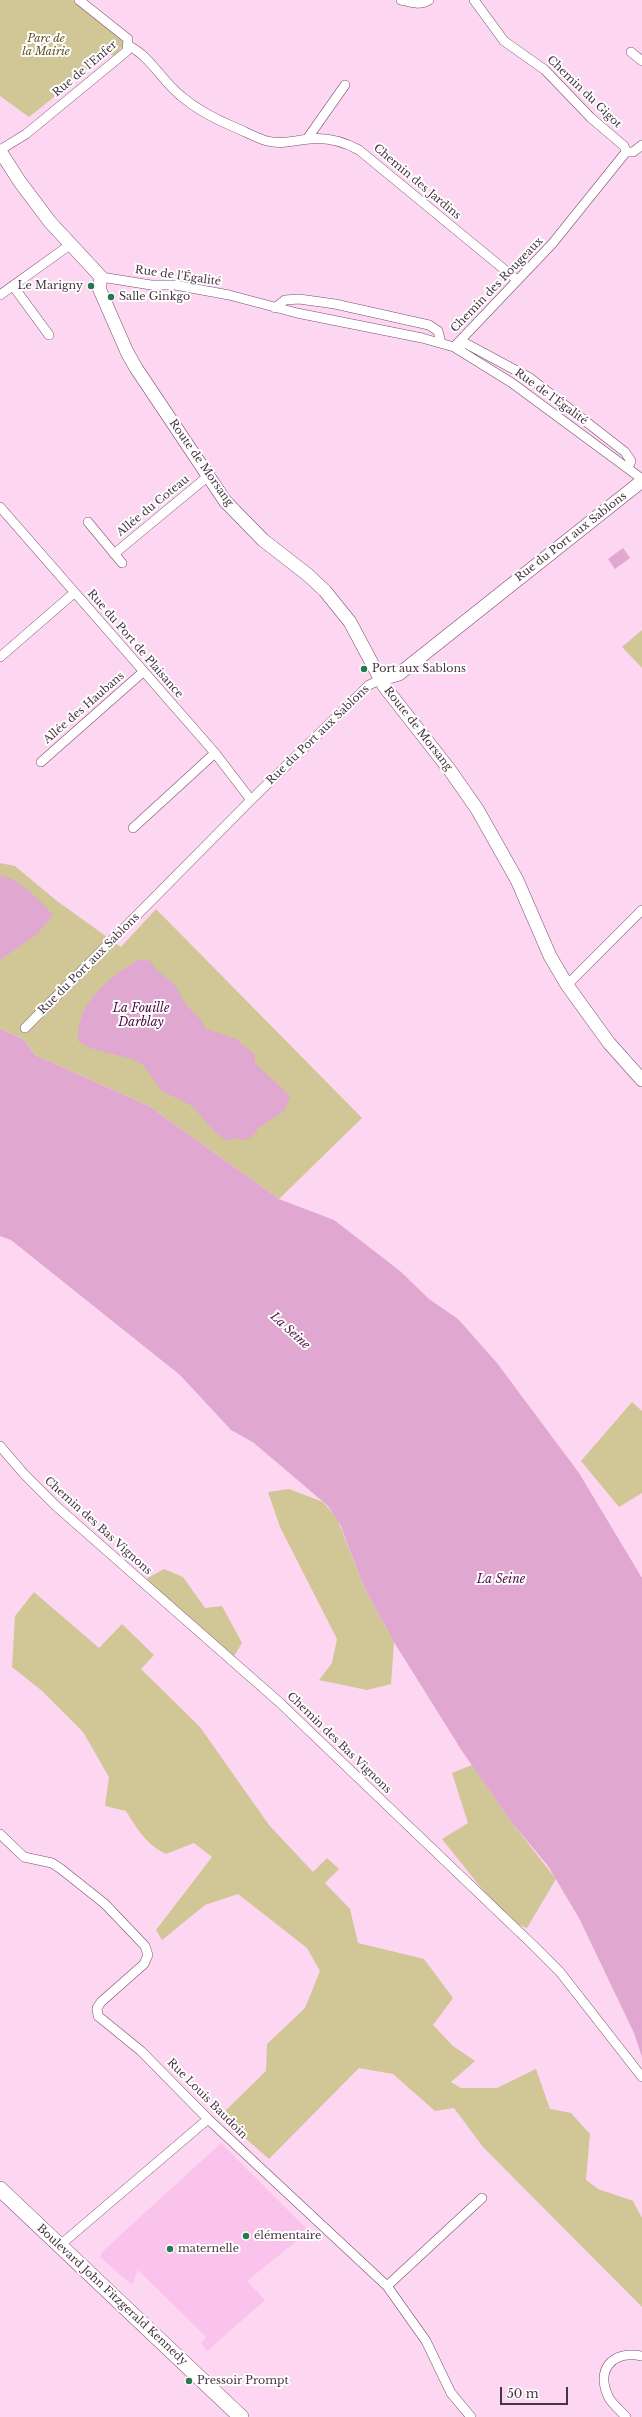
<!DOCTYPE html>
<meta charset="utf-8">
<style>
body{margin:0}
#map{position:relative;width:642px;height:2417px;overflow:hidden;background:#fdd6f2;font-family:"Libre Baskerville",serif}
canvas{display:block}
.scale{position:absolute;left:500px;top:2387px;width:68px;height:18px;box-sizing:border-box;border:2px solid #483543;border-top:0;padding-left:5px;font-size:12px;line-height:14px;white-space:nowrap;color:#483543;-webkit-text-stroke:3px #fff;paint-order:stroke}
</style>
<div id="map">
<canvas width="642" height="2417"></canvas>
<div class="scale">50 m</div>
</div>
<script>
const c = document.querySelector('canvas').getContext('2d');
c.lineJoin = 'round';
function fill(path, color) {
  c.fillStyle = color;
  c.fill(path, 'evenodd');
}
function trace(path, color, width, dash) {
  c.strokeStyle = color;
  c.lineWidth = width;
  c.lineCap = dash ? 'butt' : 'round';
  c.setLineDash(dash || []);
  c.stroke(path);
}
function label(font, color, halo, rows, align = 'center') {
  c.font = font + ' "Libre Baskerville",serif';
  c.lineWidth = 4;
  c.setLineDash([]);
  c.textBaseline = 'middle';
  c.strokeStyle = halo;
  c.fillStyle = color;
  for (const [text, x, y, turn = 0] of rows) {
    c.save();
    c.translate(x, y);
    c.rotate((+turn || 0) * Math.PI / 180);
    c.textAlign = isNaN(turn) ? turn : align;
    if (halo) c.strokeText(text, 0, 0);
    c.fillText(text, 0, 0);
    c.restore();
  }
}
const built = new Path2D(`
 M 221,2143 L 309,2231 L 247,2281 L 265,2300 L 207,2351 L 201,2343 L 206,2337 L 138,2270 L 132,2285 L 100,2257 L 103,2251 Z`);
const green = new Path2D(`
 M 0,0 L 73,0 L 117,33 L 124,44 L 115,57 L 109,53 L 29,117 L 0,96 Z
 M 642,630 L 642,668 L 622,647 Z
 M 0,863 L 15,866 L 57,901 L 121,947 L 156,909 L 362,1118 L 279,1199 L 149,1106 L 35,1055 L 23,1039 L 0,1029 Z
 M 632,1402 L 642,1411 L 642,1493 L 619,1507 L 581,1461 Z
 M 289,1489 L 323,1502 L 337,1518 L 363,1585 L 394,1642 L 391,1684 L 367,1690 L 319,1680 L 332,1663 L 337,1639 L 280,1527 L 268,1492 Z
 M 164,1569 L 183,1577 L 205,1608 L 222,1606 L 242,1643 L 234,1656 L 146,1579 Z
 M 34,1592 L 99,1648 L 122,1624 L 154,1655 L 141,1669 L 200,1727 L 269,1825 L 313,1872 L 327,1858 L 339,1869 L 325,1883 L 350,1909 L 358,1943 L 424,1959 L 453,1998 L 433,2025 L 453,2046 L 475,2061 L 451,2082 L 461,2088 L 497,2088 L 536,2069 L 550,2109 L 571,2113 L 590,2134 L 586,2180 L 598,2189 L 633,2201 L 642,2218 L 642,2307 L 483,2147 L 454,2108 L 435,2111 L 393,2074 L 359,2068 L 269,2159 L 220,2116 L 266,2071 L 267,2044 L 305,2008 L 320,1971 L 307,1948 L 238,1894 L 205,1905 L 162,1940 L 156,1930 L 212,1857 L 194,1843 L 166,1854 C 146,1844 138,1830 126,1811 L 105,1806 L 109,1777 L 83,1732 L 41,1690 L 12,1667 L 15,1616 Z
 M 472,1765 L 512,1823 L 556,1879 L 527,1928 L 507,1920 L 442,1839 L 468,1823 L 452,1773 Z`);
const water = new Path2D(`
 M 623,548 L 630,558 L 615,569 L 608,559 Z
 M 0,876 C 17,876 43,903 53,915 L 37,934 L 0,960 Z
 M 140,959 L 151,961 C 153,971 165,975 172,982 C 179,988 180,996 185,1003 C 192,1013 202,1017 206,1029 L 236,1039 L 255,1055 L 255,1063 L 290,1096 L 284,1111 L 257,1129 L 256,1133 L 246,1140 L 235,1138 L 227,1141 L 216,1133 L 192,1106 L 162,1091 L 144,1066 L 132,1059 L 90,1048 L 78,1041 C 75,1004 110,976 140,959 Z
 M 0,1029 L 23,1039 L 35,1055 L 149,1106 L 279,1199 L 334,1220 L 400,1271 L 429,1299 L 458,1319 L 497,1363 L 579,1473 L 642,1578 L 642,2057 L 634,2033 L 579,1918 L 548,1866 L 512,1823 L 462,1751 L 394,1642 L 363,1585 L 340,1524 L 328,1506 L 254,1443 L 231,1430 L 180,1375 L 11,1240 L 0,1236 Z`);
const street = new Path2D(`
 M 401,0 C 410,2 420,6 429,0
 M 474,0 L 504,41 L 545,70 L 591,118 L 624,146 L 626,152
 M 129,46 C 150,56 162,81 181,96 C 196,109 215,119 234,127 C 244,131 256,138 267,141 C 281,145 296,140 310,139 C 328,137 344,142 359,150 L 517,280
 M 631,52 L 642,61
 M 307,139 L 345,85
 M 0,150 L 26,134 L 127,51 L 128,39 L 79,0
 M 101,277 L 151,285 L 175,285 L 229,295 L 297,313 L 422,338 L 454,347 L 512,383 L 642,479
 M 13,286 L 49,335
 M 0,295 L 71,244
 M 275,308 L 285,300 L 299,299 L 335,304 L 429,325 L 438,331 L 441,343
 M 454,347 L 552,244 L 626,152 L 633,152 L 642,145
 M 455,347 L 465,343 L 530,378 L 625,452 L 631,461 L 628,468
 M 0,507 L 215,753 L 251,800
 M 88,522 L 122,563
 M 114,554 L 207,477
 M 0,657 L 74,593
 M 41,762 L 143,672
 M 133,828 L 215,753
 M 567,985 L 642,910
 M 25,1028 L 251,800 L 369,685 L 382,679
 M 0,1446 L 24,1474 L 56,1506 L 279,1702 L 535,1947 L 560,1972 L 642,2077
 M 0,1834 L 24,1857 L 52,1863 L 61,1869 L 105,1904 L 145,1946 L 148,1955 L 144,1964 L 101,2002 L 97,2008 L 98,2016 L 141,2051 L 208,2119 L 387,2286 L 426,2341 L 451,2393 L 471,2417
 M 59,2246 L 208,2119
 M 387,2286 L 482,2198
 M 626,2417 C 621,2411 613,2405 609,2398 C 595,2370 612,2350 642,2356`);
const secondary = new Path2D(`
 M 0,151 L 20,182 L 50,222 L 101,277 L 99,288 L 127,352 L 136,368 L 225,501 L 263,540 L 308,575 L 325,591 L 350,622 L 384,686 L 449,769 L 477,809 L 517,880 L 550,956 L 567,985 L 609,1043 L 642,1080
 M 382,679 L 399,674 L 642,481`);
const primary = new Path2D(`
 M 0,2189 L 241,2417`);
const markers = [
 [91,286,4,"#247a4e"],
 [111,297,4,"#247a4e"],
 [364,669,4,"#247a4e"],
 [246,2236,4,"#247a4e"],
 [170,2249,4,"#247a4e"],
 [189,2381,4,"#247a4e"]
];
const parkNames = [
 ["Parc de",46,39],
 ["la Mairie",46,52]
];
const streetNames = [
 ["Rue de l'Enfer",85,69,-40],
 ["Chemin du Gigot",584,92,44],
 ["Chemin des Jardins",417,182,40],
 ["Rue de l'Égalité",178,276,8],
 ["Chemin des Rougeaux",497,285,-46],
 ["Rue de l'Égalité",551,397,36],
 ["Route de Morsang",201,463,55],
 ["Allée du Coteau",153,506,-39],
 ["Rue du Port aux Sablons",571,537,-38],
 ["Rue du Port de Plaisance",135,644,49],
 ["Allée des Haubans",84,708,-41],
 ["Route de Morsang",418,729,52],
 ["Rue du Port aux Sablons",318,735,-44],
 ["Rue du Port aux Sablons",89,964,-45],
 ["Chemin des Bas Vignons",98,1526,42],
 ["Chemin des Bas Vignons",339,1743,44],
 ["Rue Louis Baudoin",207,2099,45],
 ["Boulevard John Fitzgerald Kennedy",112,2295,43]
];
const poiNames = [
 ["Le Marigny",83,286,"right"],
 ["Salle Ginkgo",119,297],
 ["Port aux Sablons",372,669],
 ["élémentaire",254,2236],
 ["maternelle",178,2249],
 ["Pressoir Prompt",197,2381]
];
const waterNames = [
 ["La Fouille",141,1009],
 ["Darblay",141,1023],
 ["La Seine",290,1331,42],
 ["La Seine",501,1580]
];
fill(built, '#fac3eb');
fill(green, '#d1c695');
fill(water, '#e0a8d1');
trace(street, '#784f6d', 10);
trace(secondary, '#784f6d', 14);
trace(primary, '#784f6d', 16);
trace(street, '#fff', 9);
trace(secondary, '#fff', 13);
trace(primary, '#fff', 15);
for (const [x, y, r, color] of markers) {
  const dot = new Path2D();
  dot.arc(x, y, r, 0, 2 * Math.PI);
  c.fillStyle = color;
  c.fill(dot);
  trace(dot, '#fff', 1.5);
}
label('italic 11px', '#5c5020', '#fff', parkNames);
label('11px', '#483543', '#fff', streetNames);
label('11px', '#483543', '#fff', poiNames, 'left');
label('italic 12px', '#4d0c42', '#fff', waterNames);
</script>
